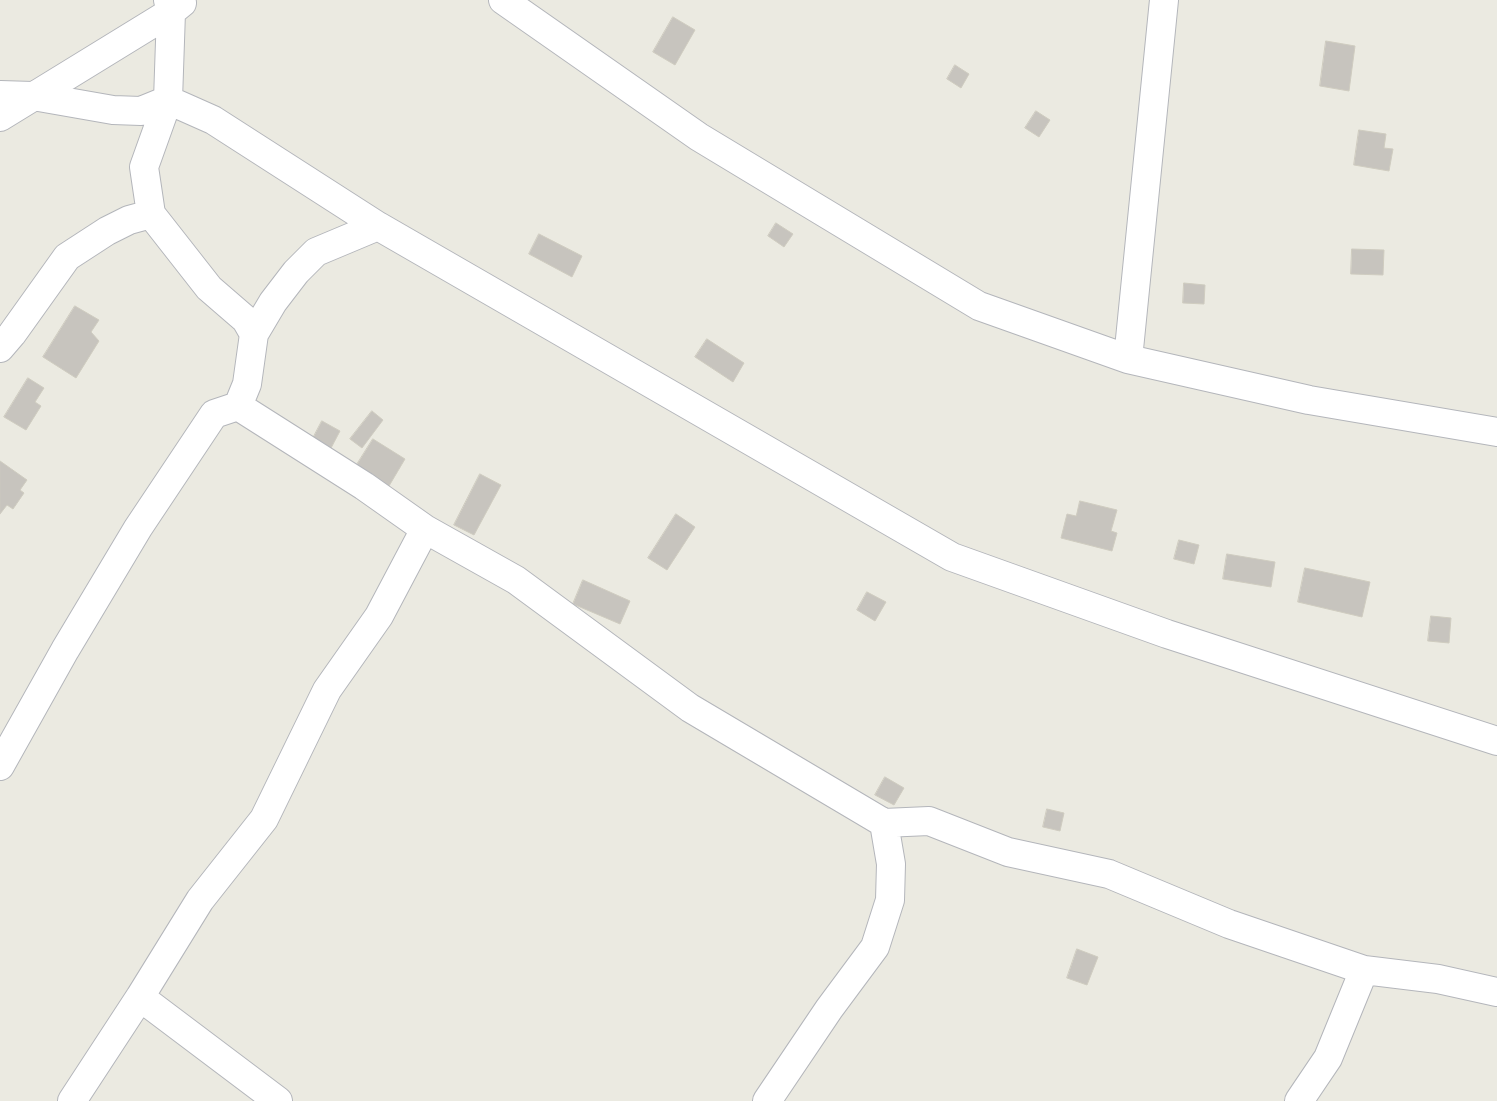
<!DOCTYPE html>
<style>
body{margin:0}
canvas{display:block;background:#ebeae1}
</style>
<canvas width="1497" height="1101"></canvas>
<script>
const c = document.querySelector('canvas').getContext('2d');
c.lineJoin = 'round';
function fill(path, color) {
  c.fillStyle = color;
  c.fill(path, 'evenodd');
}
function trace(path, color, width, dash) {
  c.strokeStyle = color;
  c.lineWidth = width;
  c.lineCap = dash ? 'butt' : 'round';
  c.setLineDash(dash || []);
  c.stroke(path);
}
const building = new Path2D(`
 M 673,17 L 695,30 L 675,65 L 653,52 Z
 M 1326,41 L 1355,46 L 1349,91 L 1320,86 Z
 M 955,65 L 969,74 L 961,88 L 947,79 Z
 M 1036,111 L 1050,120 L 1039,137 L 1025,128 Z
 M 1359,130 L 1386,134 L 1384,148 L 1393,149 L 1389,171 L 1354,165 Z
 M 776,223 L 793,234 L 784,247 L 768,236 Z
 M 539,234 L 582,256 L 572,277 L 529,254 Z
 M 1352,249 L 1384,250 L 1383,275 L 1351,274 Z
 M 1184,283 L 1205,285 L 1204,304 L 1183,303 Z
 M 75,306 L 99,320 L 91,332 L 99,341 L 76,378 L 43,357 Z
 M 707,339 L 744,363 L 733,382 L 695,357 Z
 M 28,378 L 44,388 L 35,402 L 41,406 L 26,430 L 4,417 Z
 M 372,411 L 383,420 L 362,448 L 350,439 Z
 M 322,421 L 340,431 L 330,450 L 312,440 Z
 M 373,439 L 405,459 L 389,486 L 356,466 Z
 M 0,461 L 27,480 L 20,490 L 24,493 L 13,509 L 7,505 L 0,514 Z
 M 480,474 L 501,485 L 474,535 L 454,525 Z
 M 1080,501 L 1117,510 L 1111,531 L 1117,533 L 1112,551 L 1061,538 L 1067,514 L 1076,516 Z
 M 676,514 L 695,527 L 667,570 L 648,558 Z
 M 1179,540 L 1199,545 L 1194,564 L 1174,559 Z
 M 1227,554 L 1275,562 L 1271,587 L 1223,579 Z
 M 1305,568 L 1370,582 L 1362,617 L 1298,602 Z
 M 583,580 L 630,601 L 620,624 L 573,604 Z
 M 867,592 L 886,602 L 875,621 L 857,610 Z
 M 1431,616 L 1451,618 L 1449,643 L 1428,641 Z
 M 885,777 L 904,788 L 894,805 L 875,795 Z
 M 1047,809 L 1064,813 L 1060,831 L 1043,827 Z
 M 1077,949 L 1098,957 L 1087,985 L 1067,978 Z`);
const street = new Path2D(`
 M 168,0 L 171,12 L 168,100 L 144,167 L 151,214 L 209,288 L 246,320 L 254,334 L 247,384 L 238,406
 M 503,0 L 699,137 L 979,306 L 1128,359 L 1309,400 L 1497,432
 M 0,95 L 33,96 L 113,110 L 141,111 L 168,100 L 213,120 L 378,226 L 952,557 L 1167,634 L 1497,741
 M 0,117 L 171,12 L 182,3
 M 254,334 L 273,302 L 296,272 L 316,252 L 378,226
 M 0,348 L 12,334 L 67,257 L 107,231 L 129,220 L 151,214
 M 1128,359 L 1164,0
 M 0,766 L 65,650 L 138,528 L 214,414 L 238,406 L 364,486 L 425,529 L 516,580 L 690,708 L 884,823 L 929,821 L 1008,852 L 1109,874 L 1229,924 L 1364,970 L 1438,979 L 1497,992
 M 140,997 L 278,1101
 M 72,1101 L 140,997 L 200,900 L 264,819 L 327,690 L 379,616 L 425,529
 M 767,1101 L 829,1009 L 875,947 L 890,900 L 891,864 L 884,823
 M 1299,1101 L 1328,1058 L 1364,970`);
fill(building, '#c7c4be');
trace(building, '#cfccc0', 1);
trace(street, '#b4b6bb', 30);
trace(street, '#fff', 28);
</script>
